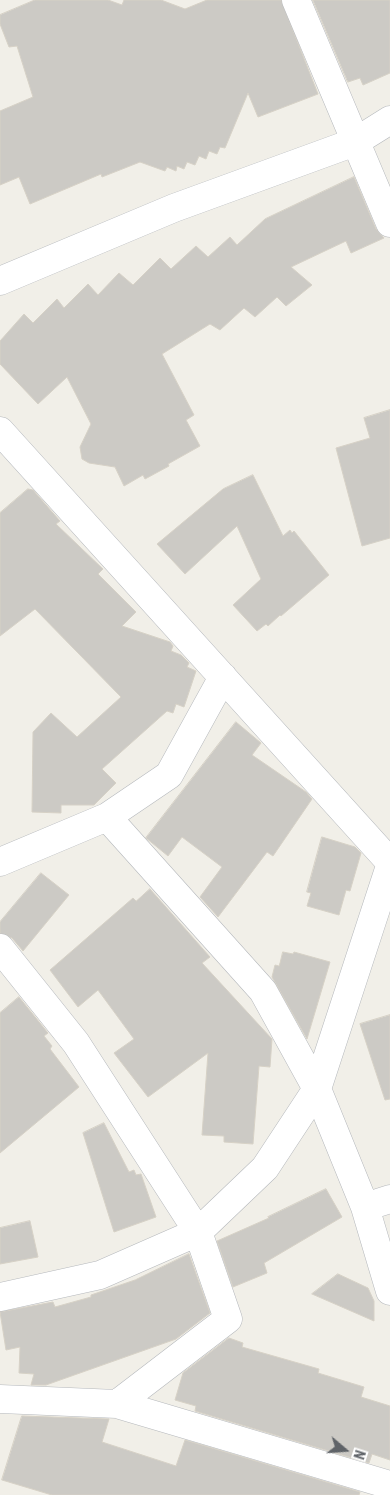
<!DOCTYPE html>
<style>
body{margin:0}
#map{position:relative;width:390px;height:1495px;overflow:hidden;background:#f1efe8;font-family:"Roboto Condensed",sans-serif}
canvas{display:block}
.north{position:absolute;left:320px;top:1425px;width:50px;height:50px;-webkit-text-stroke:4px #fff;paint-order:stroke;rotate:108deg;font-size:14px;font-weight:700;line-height:20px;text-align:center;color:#5f6368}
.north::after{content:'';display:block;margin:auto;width:18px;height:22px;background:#5f6368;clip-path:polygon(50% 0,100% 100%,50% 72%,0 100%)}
</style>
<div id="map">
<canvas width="390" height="1495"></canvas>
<div class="north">N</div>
</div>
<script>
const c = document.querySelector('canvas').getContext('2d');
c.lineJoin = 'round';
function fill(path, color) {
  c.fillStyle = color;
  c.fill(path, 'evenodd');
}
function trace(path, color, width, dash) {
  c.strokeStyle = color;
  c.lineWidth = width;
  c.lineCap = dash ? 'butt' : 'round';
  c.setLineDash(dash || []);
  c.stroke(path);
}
const building = new Path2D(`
 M 35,0 L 108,0 L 122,5 L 124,0 L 161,0 L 185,9 L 207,0 L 281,0 L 318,94 L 258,117 L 248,93 L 225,148 L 220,147 L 217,154 L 209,151 L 206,159 L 199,156 L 195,165 L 187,162 L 184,169 L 177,166 L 176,171 L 167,167 L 165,171 L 140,162 L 102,177 L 101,174 L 30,204 L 19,177 L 0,185 L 0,111 L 33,97 L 17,46 L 9,47 L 0,24 L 0,15 Z
 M 313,0 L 390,0 L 390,73 L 363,85 L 360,78 L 348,82 Z
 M 354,177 L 376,229 L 384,238 L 351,253 L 346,241 L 291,267 L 312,285 L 286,306 L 277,297 L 255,317 L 244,308 L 220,330 L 210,324 L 162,354 L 194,415 L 186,420 L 200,446 L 168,464 L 169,466 L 145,479 L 143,475 L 124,486 L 115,467 L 89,463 L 82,459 L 80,447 L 91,424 L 67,377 L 38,404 L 0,364 L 0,341 L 24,314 L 33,323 L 57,299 L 64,308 L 88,284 L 98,295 L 119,273 L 133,285 L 160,258 L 171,269 L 196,246 L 208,257 L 230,237 L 237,245 L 265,219 Z
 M 390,410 L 390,538 L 362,546 L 336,448 L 370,438 L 364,418 Z
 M 253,475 L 283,536 L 290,530 L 292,533 L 294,531 L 329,575 L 281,616 L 280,615 L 268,626 L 266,624 L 257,631 L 233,605 L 261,579 L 237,526 L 185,574 L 157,544 L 223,489 Z
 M 28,489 L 33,490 L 60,521 L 56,524 L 103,569 L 98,574 L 136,612 L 122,626 L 170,642 L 173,646 L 171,651 L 181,655 L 189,663 L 187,667 L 196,671 L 184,707 L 176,704 L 173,713 L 167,711 L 102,769 L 116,783 L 94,805 L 61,805 L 61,813 L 32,812 L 33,732 L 51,713 L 77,737 L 121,697 L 35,609 L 0,636 L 0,513 Z
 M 236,722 L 261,743 L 252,755 L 306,792 L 312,799 L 273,856 L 267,852 L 218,917 L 200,897 L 222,867 L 182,837 L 168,856 L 146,838 Z
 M 322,837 L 355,847 L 361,853 L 350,891 L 346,890 L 339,915 L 307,906 L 311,893 L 307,892 Z
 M 41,873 L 69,895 L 23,951 L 12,938 L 0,933 L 0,922 Z
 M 150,889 L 210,957 L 202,963 L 272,1039 L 270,1067 L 259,1066 L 253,1144 L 224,1142 L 224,1136 L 202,1135 L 208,1053 L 148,1097 L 114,1053 L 134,1039 L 98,990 L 78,1007 L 50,970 L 133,898 L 136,901 Z
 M 283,952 L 293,954 L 294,952 L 330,962 L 307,1039 L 272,977 L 275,965 L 279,966 Z
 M 19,997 L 48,1033 L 44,1036 L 52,1046 L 50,1049 L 79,1087 L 0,1153 L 0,1013 Z
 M 390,1015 L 390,1099 L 385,1100 L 360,1024 Z
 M 104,1123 L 129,1172 L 134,1170 L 136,1175 L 141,1174 L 156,1217 L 114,1232 L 83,1133 Z
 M 326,1189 L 342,1217 L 264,1263 L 267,1273 L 233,1287 L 217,1241 L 269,1218 L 268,1217 Z
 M 30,1221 L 38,1257 L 0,1264 L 0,1228 Z
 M 189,1254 L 210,1313 L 176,1339 L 46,1385 L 31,1385 L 34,1374 L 19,1373 L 20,1347 L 6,1350 L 0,1312 L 53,1302 L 55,1307 L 91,1297 L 91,1295 L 135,1280 Z
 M 338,1274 L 368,1288 L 374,1301 L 374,1321 L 312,1294 Z
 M 229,1338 L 243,1343 L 242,1347 L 319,1369 L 318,1373 L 364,1387 L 361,1397 L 390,1406 L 390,1460 L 372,1454 L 369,1463 L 195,1411 L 196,1406 L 175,1400 L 183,1373 Z
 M 22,1416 L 109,1419 L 102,1442 L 176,1466 L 185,1440 L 360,1492 L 359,1495 L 52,1495 L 2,1480 Z`);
const minor = new Path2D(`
 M 296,0 L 390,223
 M 0,281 L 174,208 L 355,142 L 390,120
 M 0,431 L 390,862
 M 107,817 L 263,991 L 317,1089 L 365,1207 L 390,1291
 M 0,862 L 107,817 L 169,775 L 223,677
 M 0,948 L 76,1043 L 198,1232 L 228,1319 L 117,1404
 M 365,1207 L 390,1199
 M 0,1297 L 100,1275 L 198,1232 L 265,1168 L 317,1089 L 390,866
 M 0,1399 L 117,1404 L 390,1485`);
fill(building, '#cccac5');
trace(building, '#d6d1c6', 1);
trace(minor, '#b5b8bc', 29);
trace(minor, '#fff', 28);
</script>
